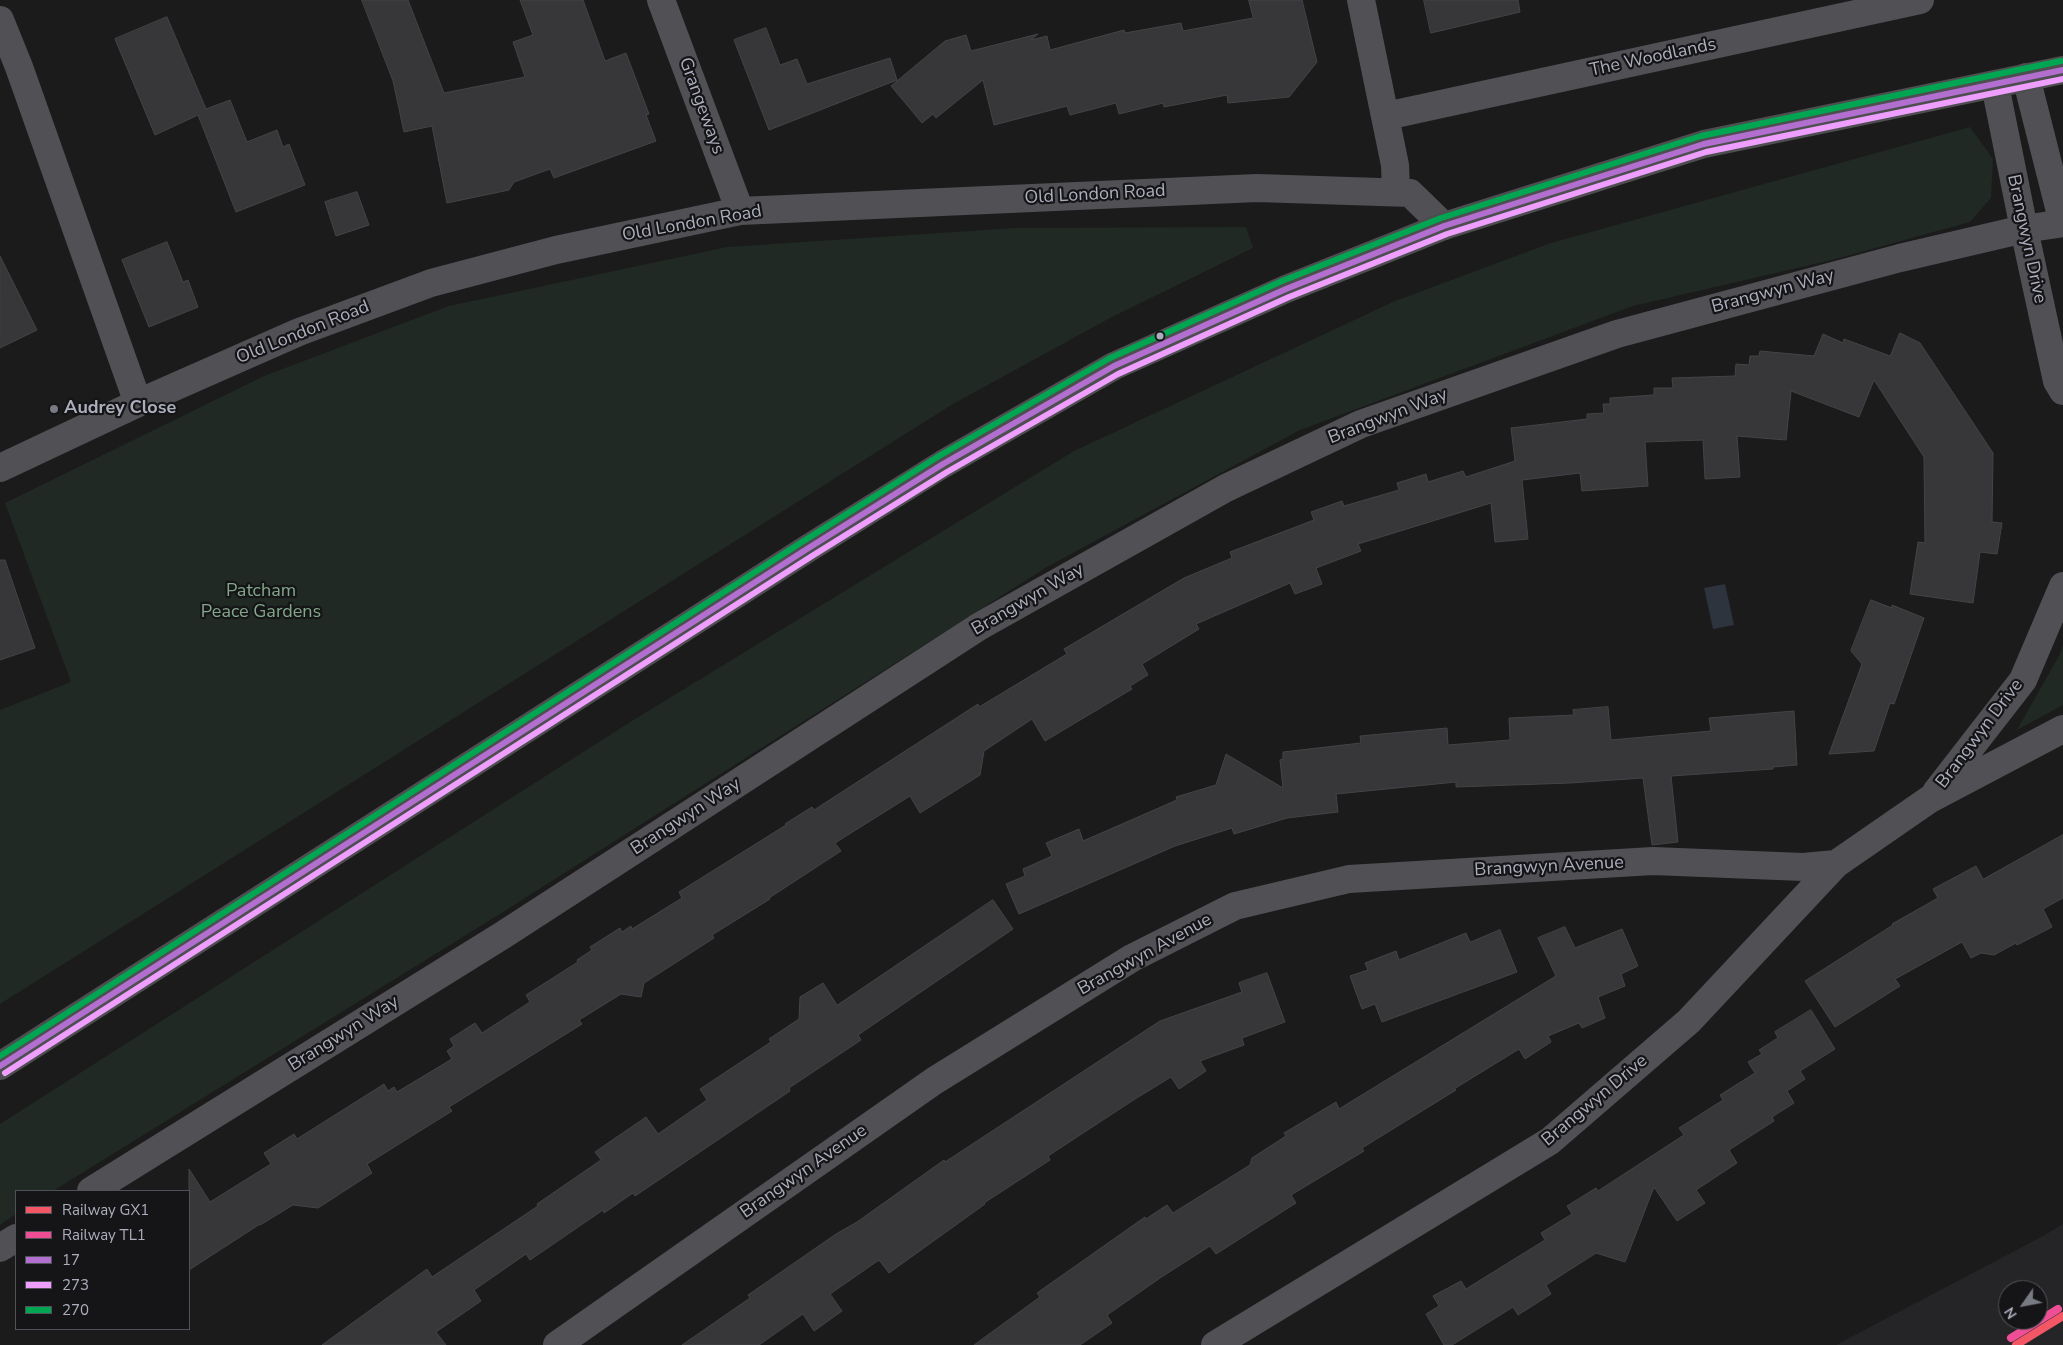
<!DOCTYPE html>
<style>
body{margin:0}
#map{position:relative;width:2063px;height:1345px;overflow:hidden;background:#1b1b1b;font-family:"Nunito Sans",sans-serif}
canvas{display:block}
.legend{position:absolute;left:15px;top:1190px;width:175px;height:140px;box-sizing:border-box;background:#151517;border:1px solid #515259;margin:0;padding:6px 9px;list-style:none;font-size:15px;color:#acaebc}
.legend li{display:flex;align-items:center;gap:10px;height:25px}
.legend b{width:25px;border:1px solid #515259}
.north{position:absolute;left:1998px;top:1280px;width:50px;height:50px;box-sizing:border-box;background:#151517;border:1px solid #515259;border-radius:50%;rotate:237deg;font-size:14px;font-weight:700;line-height:20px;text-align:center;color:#acaebc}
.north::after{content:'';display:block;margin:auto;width:18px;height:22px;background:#797b84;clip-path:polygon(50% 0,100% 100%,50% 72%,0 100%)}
</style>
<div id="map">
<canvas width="2063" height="1345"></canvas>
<ul class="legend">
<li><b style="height:6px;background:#f35766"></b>Railway GX1</li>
<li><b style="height:6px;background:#ef4e97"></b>Railway TL1</li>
<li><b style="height:6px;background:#b36fd0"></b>17</li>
<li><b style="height:6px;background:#ee9ffe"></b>273</li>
<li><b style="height:6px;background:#00a651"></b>270</li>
</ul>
<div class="north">N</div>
</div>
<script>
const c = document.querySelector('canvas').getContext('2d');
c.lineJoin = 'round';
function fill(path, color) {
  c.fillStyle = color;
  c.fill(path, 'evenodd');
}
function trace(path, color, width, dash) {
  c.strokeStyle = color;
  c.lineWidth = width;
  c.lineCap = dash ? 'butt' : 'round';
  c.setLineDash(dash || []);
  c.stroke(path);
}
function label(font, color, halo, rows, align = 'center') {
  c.font = font + ' "Nunito Sans",sans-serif';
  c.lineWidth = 4.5;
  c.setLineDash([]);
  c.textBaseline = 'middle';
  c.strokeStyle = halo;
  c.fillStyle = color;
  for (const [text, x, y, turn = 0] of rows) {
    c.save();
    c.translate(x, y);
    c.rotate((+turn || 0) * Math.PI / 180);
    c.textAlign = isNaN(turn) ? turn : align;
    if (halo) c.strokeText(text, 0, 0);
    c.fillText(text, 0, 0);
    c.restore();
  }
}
const built = new Path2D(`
 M 2063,1224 L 2063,1345 L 1836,1345 L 2045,1235 ZM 2008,1290 L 2038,1290 L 2038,1320 L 2008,1320 Z`);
const green = new Path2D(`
 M 1970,127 L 1993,159 L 1991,198 L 1970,222 L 1832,260 L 1633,306 L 1300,430 L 1047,567 L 495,917 L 53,1191 L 16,1191 L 16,1214 L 0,1225 L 0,1124 L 635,719 L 1074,451 L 1395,301 L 1551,243 Z
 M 1246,227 L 1253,248 L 1112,317 L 953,404 L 0,1004 L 0,710 L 71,682 L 5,503 L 264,376 L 449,306 L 727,247 L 1015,228 Z
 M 2063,645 L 2063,705 L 2017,730 L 2060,654 Z`);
const water = new Path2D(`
 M 1725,584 L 1734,625 L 1713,629 L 1704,588 Z`);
const building = new Path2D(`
 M 362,0 L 408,0 L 444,93 L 525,77 L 513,42 L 533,35 L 520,0 L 583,0 L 605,61 L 626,53 L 649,114 L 646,115 L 656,141 L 554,178 L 550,169 L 514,182 L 509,190 L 447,203 L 432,126 L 404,132 L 393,81 Z
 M 1249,0 L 1302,0 L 1317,62 L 1289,97 L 1228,103 L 1227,95 L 1164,107 L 1163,103 L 1119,114 L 1116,103 L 1070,115 L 1067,106 L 994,125 L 983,80 L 936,118 L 933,114 L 922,123 L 891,86 L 945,41 L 966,35 L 971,51 L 1038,34 L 1031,40 L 1047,36 L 1050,50 L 1124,30 L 1125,33 L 1181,23 L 1183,31 L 1253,18 Z
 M 1424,0 L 1518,0 L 1520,12 L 1431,33 Z
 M 167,17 L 206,109 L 230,100 L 247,142 L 277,130 L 283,147 L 289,144 L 305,185 L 236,212 L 198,115 L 155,135 L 115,39 Z
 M 766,28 L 780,65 L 797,59 L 807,84 L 890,58 L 897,80 L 769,130 L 734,40 Z
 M 357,192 L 369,225 L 336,236 L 325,202 Z
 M 167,242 L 183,282 L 188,280 L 198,307 L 149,327 L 122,260 Z
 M 0,256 L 37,330 L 0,348 Z
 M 1900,333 L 1920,343 L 1993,453 L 1992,522 L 2002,523 L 1997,554 L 1980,552 L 1973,603 L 1910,594 L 1918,542 L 1925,543 L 1924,457 L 1874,380 L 1859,417 L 1791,391 L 1786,440 L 1737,436 L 1740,477 L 1705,479 L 1703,440 L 1645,442 L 1648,486 L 1582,491 L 1580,473 L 1522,480 L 1528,539 L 1495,542 L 1491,503 L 1358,544 L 1361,551 L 1316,568 L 1322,584 L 1295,594 L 1290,583 L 1196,624 L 1199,629 L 1142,664 L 1148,675 L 1130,686 L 1132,689 L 1045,741 L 1032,719 L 984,751 L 980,775 L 920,813 L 910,796 L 835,843 L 841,851 L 769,898 L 770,899 L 712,935 L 714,938 L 644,983 L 641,997 L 621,994 L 579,1020 L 582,1024 L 449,1107 L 452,1111 L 367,1164 L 372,1173 L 318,1208 L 293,1205 L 260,1225 L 260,1224 L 189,1270 L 189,1169 L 210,1202 L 271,1164 L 264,1153 L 294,1134 L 297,1139 L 384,1084 L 388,1091 L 394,1087 L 397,1092 L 452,1059 L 447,1051 L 454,1046 L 450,1039 L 475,1023 L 482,1033 L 530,1002 L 526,995 L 578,962 L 577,960 L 592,950 L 590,947 L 620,928 L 622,932 L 631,926 L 632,929 L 682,898 L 679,892 L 786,825 L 785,824 L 812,807 L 814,810 L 978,704 L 979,707 L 1067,654 L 1064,649 L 1096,630 L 1184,578 L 1232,558 L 1230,552 L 1314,520 L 1311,512 L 1342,501 L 1344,506 L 1399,490 L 1397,483 L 1426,474 L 1428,482 L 1463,471 L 1466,477 L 1515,461 L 1511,428 L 1587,419 L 1587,414 L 1604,413 L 1603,404 L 1610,404 L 1610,398 L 1654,395 L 1654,388 L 1673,388 L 1672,378 L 1735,376 L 1736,364 L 1749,365 L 1750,356 L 1759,356 L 1760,351 L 1814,356 L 1823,334 L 1843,343 L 1844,339 L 1890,356 Z
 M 0,560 L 5,560 L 35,648 L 0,660 Z
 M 1871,600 L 1892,608 L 1892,605 L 1924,618 L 1894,704 L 1890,703 L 1874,751 L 1829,754 L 1862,664 L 1851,651 Z
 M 1608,707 L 1611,740 L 1711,731 L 1709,718 L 1794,711 L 1797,765 L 1773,767 L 1773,769 L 1671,776 L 1678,842 L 1652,845 L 1643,778 L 1570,783 L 1456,787 L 1456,782 L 1336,794 L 1338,812 L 1287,818 L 1234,834 L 1232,828 L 1175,846 L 1019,914 L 1006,884 L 1025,876 L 1023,869 L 1052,856 L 1046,843 L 1079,829 L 1083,841 L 1177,800 L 1176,797 L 1216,785 L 1226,754 L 1283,788 L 1280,760 L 1283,759 L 1283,752 L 1361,743 L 1360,736 L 1447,728 L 1448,745 L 1510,740 L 1509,718 L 1574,715 L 1573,710 Z
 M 2063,835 L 2063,898 L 2043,909 L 2052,927 L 2017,945 L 2016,943 L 1994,955 L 1981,953 L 1971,958 L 1962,942 L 1895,979 L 1900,986 L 1835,1027 L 1805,981 L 1893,925 L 1892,924 L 1938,898 L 1933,889 L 1976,866 L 1983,879 Z
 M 993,900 L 1013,929 L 858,1035 L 861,1040 L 789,1088 L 790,1091 L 635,1196 L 633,1193 L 604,1213 L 603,1210 L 530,1260 L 526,1254 L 474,1290 L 481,1301 L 436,1332 L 446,1345 L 322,1345 L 427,1269 L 432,1277 L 538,1206 L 537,1204 L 601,1160 L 595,1152 L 646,1117 L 658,1134 L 707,1100 L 700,1089 L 771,1042 L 769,1039 L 799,1019 L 800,997 L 823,983 L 837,1005 Z
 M 1565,927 L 1575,948 L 1622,929 L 1638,966 L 1621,974 L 1625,986 L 1598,997 L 1605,1018 L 1582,1028 L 1579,1023 L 1548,1036 L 1551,1042 L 1525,1059 L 1519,1049 L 1454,1089 L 1456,1090 L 1362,1148 L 1364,1151 L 1291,1195 L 1296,1203 L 1216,1254 L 1210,1246 L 1163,1276 L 1107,1315 L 1112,1323 L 1080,1345 L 974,1345 L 1040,1297 L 1037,1293 L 1145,1217 L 1146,1219 L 1167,1205 L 1173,1213 L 1250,1165 L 1252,1158 L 1286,1136 L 1284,1133 L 1336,1102 L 1339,1109 L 1556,976 L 1538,938 Z
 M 1500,930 L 1517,972 L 1382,1022 L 1375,1004 L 1362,1009 L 1350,976 L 1368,970 L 1365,963 L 1396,951 L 1399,960 L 1466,933 L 1470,942 Z
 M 1267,973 L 1285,1022 L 1242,1038 L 1244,1045 L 1200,1061 L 1206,1071 L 1179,1089 L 1171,1077 L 1135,1099 L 1048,1156 L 1050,1160 L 984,1203 L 985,1204 L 889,1273 L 879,1260 L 830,1294 L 842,1311 L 814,1331 L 803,1314 L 759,1345 L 682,1345 L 750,1298 L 748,1295 L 836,1234 L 857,1222 L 944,1160 L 945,1162 L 1160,1021 L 1242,992 L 1239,983 Z
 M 1811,1010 L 1835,1049 L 1800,1071 L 1805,1079 L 1787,1091 L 1794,1103 L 1772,1117 L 1774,1121 L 1729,1150 L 1737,1163 L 1696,1190 L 1705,1203 L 1677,1221 L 1654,1187 L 1625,1262 L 1596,1253 L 1546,1285 L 1551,1294 L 1518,1315 L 1513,1307 L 1452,1345 L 1444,1345 L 1426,1314 L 1439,1306 L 1433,1296 L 1461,1281 L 1466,1289 L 1545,1240 L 1541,1233 L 1572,1214 L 1567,1206 L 1596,1188 L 1598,1191 L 1684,1135 L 1679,1128 L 1723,1100 L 1720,1095 L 1755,1073 L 1748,1062 L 1762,1054 L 1759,1050 L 1778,1038 L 1775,1032 Z`);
const minor = new Path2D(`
 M 661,0 L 740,211
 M 1361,0 L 1395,165 L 1396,192
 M 0,20 L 19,67 L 138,403
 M 1995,85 L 2024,229 L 2057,381 L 2063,391
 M 1386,116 L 1920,0
 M 0,468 L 138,403 L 299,332 L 431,283 L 556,250 L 740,211 L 1257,188 L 1410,193 L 1444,226
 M 1936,792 L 2023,680 L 2063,586
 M 91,1191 L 503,935 L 980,626 L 1226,488 L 1361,424 L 1617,334 L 1900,258 L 2024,229 L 2063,223 L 2026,77
 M 0,1248 L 16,1238
 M 557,1345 L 934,1081 L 1132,958 L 1235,906 L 1349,879 L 1653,861 L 1803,867 L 1836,864
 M 1215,1345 L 1550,1141 L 1689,1021 L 1836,864 L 1930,799 L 2063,729`);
const trunk = new Path2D(`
 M 0,1066 L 807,549 L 943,464 L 1114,366 L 1286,289 L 1444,226 L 1704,144 L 2063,70`);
const bus1 = new Path2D(`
 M 0,1066 L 807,549 L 943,464 L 1114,366 L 1286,289 L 1444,226 L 1704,144 L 2063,70`);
const bus2 = new Path2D(`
 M 5,1073 L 812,556 L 947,472 L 1118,374 L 1289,297 L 1447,234 L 1706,152 L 2063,79`);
const bus3 = new Path2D(`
 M 0,1056 L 802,542 L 939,456 L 1110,358 L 1282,281 L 1441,218 L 1701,136 L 2061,61`);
const rail1 = new Path2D(`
 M 2016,1345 L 2063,1316`);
const rail2 = new Path2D(`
 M 2011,1338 L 2058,1309`);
const markers = [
 [1160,336,4.5,"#acaebc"],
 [54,409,5,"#797b84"]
];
const streetNames = [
 ["The Woodlands",1653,58,-12],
 ["Grangeways",701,106,70],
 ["Old London Road",1095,195,-3],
 ["Old London Road",692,224,-10],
 ["Brangwyn Drive",2026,239,78],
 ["Brangwyn Way",1773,292,-15],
 ["Old London Road",303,333,-22],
 ["Brangwyn Way",1388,417,-21],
 ["Brangwyn Way",1028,600,-30],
 ["Brangwyn Drive",1980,734,-53],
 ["Brangwyn Way",686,817,-33],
 ["Brangwyn Avenue",1549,867,-3],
 ["Brangwyn Avenue",1145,955,-29],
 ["Brangwyn Way",344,1034,-32],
 ["Brangwyn Drive",1595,1101,-40],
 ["Brangwyn Avenue",804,1172,-35]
];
const poiNames = [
 ["Audrey Close",64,409]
];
const parkNames = [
 ["Patcham",261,592],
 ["Peace Gardens",261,613]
];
fill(built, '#252527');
fill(green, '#202923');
fill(water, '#2d343e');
fill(building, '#373739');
trace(building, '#444447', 1);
trace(minor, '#515155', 28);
trace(trunk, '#4e4e51', 28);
trace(bus1, '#b36fd0', 6);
trace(bus2, '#ee9ffe', 6);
trace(bus3, '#00a651', 6);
trace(rail1, '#f35766', 8);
trace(rail2, '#ef4e97', 8);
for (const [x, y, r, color] of markers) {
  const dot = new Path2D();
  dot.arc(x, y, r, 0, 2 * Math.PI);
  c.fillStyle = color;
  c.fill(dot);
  trace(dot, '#151517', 2);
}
label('18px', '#acaebc', '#151517', streetNames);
label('bold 18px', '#acaebc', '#151517', poiNames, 'left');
label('18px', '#83a78b', '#151517', parkNames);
</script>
